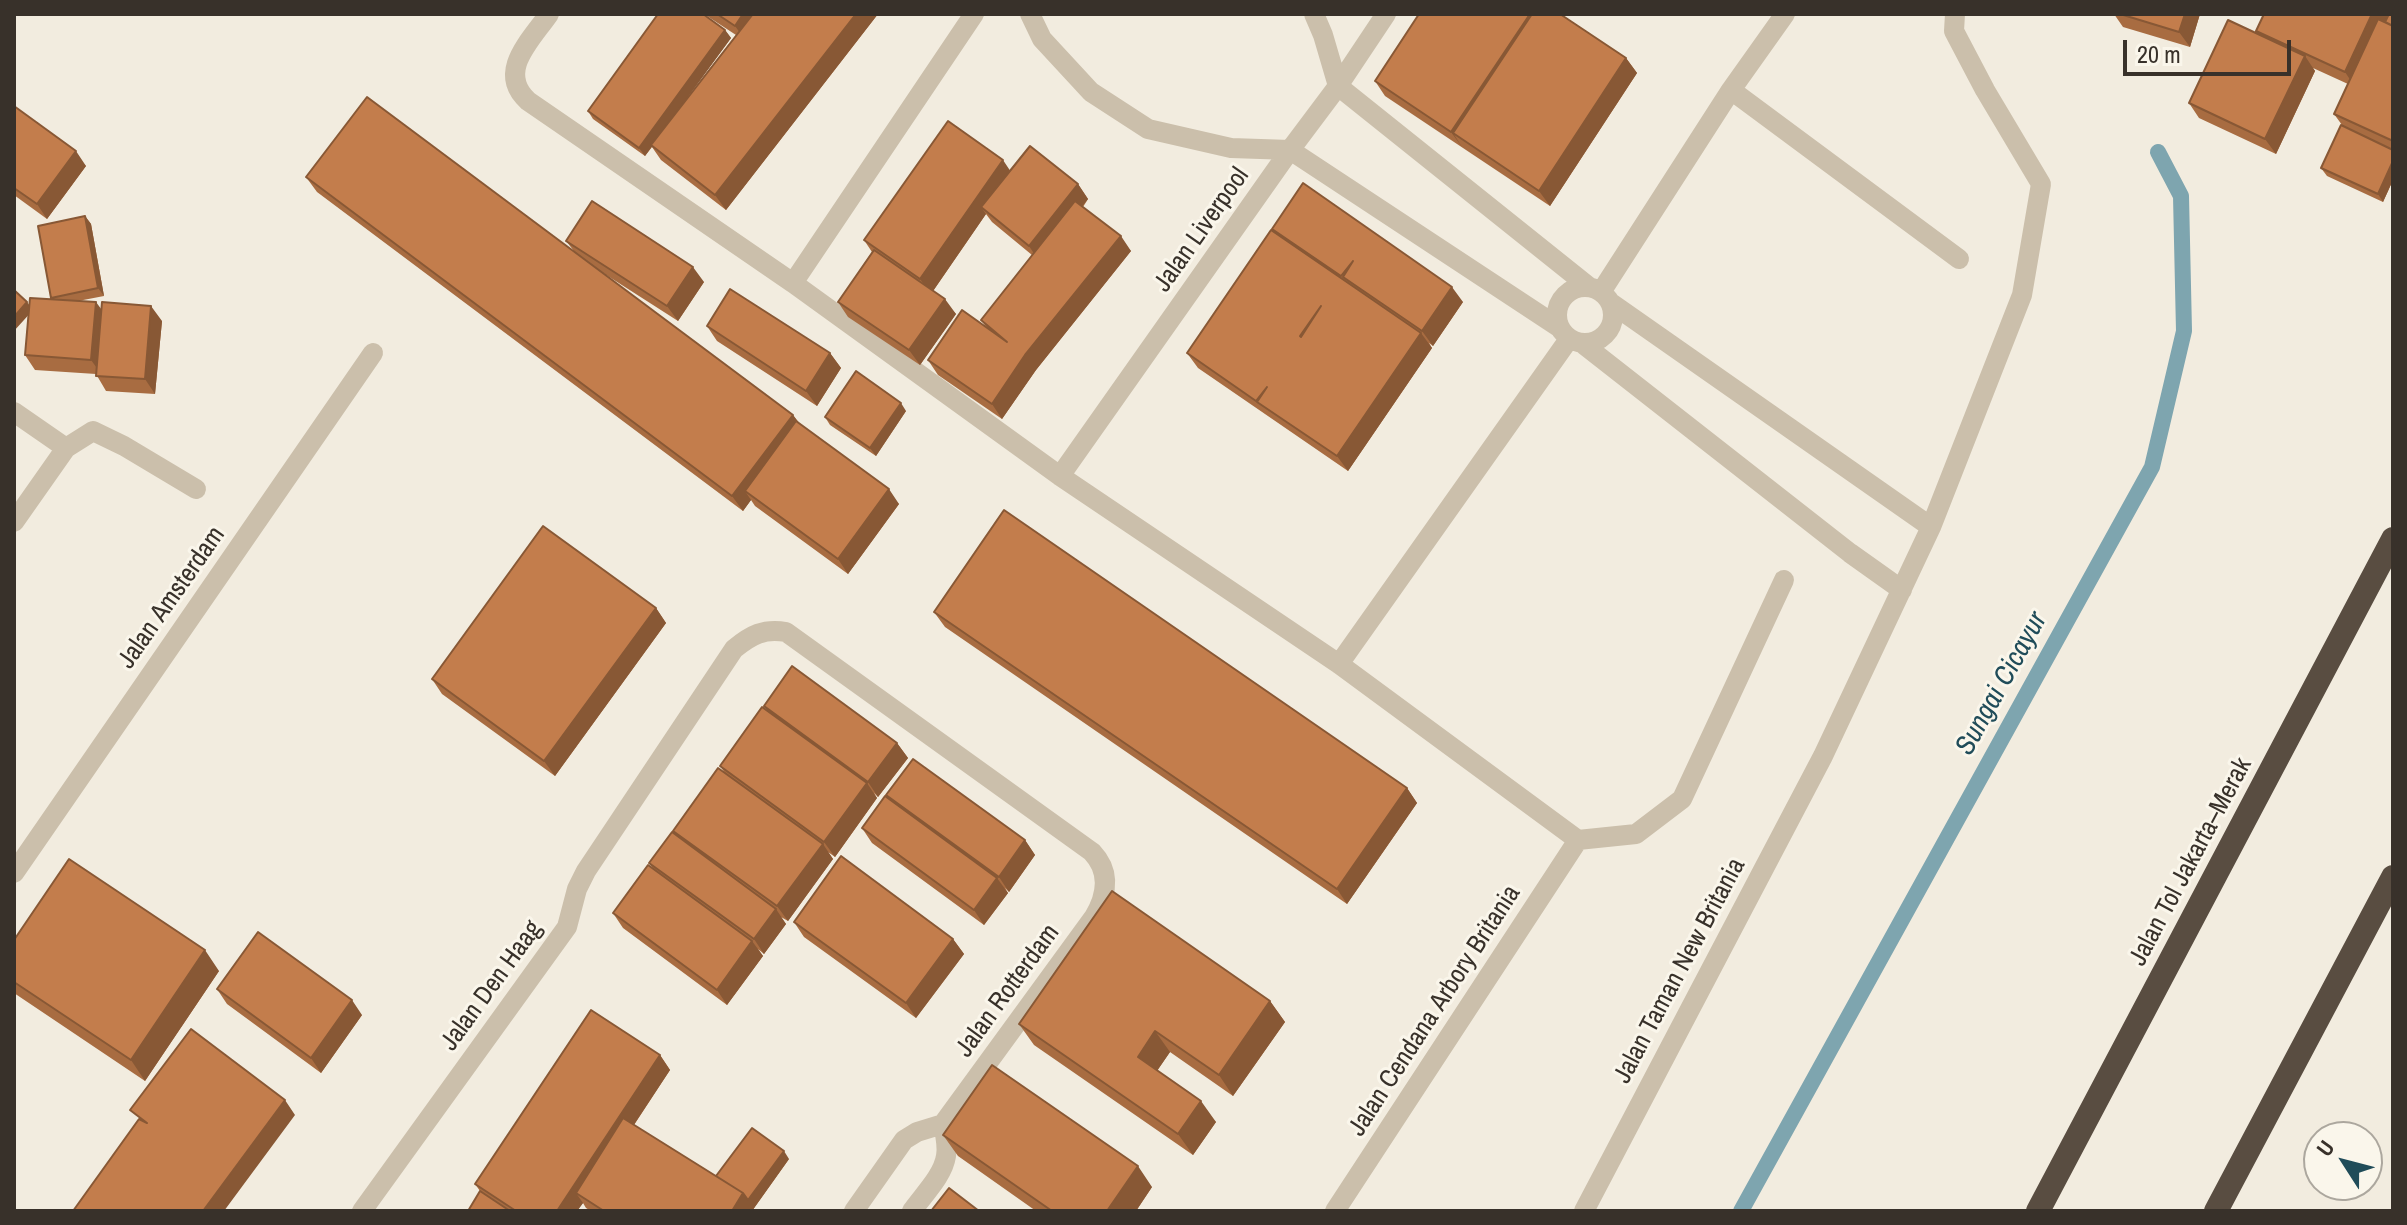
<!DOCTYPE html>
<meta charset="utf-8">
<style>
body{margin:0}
#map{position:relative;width:2407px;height:1225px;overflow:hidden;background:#f2ecdf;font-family:"Archivo Narrow",sans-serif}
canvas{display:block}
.frame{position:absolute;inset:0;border:16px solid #38312a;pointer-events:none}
.north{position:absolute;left:2303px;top:1121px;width:80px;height:80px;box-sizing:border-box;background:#faf6eb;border:2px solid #aca79e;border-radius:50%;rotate:306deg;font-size:22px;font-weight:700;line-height:32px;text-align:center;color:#38312a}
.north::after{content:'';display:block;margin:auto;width:28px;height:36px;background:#204c59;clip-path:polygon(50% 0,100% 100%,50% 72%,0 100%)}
.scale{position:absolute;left:2123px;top:40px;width:168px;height:36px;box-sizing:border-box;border:4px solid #38312a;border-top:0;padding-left:10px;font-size:24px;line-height:28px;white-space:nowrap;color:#38312a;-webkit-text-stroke:6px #faf6eb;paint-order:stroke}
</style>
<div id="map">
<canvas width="2407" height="1225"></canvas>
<div class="frame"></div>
<div class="north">U</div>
<div class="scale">20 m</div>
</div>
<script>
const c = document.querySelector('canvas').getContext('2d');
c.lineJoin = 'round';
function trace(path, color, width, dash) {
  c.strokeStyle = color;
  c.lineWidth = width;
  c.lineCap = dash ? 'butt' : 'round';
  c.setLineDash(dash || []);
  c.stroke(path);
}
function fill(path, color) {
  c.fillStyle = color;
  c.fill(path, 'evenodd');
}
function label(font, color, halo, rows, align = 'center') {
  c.font = font + ' "Archivo Narrow",sans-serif';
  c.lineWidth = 6;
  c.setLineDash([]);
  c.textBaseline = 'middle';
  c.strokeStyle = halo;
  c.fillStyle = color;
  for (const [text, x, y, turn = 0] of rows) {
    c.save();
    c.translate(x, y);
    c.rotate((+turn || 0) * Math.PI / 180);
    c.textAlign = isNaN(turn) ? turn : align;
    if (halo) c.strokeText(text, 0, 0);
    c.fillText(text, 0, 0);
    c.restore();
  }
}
const stream = new Path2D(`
 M 1741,1211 L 2152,467 L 2184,331 L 2181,196 L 2158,152`);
const minor = new Path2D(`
 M 549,14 C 531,40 496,72 528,101 L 793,283 L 1060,476 L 1339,664 L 1578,840 L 1636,834 L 1682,799 L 1784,580
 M 1030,14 L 1042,39 L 1091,92 L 1148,129 L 1231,148 L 1290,150 L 1560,328
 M 1314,14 L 1323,35 L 1338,86 L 1588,286
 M 1731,90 L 1959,259
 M 793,283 L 974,14
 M1557 315a28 28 0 1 1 56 0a28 28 0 1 1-56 0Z
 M 1601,292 L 1731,90 L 1785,14
 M 1611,303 L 1931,527
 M 1583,344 L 1850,553 L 1902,590
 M 14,412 L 66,448 L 93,431 L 124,446 L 196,489
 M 1060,476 L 1290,150 L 1338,86 L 1386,14
 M 14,522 L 66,448
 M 1339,664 L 1569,339
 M 14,873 L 373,353
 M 362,1211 L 567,927 L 577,889 L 586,871 L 734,649 C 751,635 764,628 786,632 L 1092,852 C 1111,872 1107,895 1094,917 L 943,1124 L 917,1132 L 904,1140 L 854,1211
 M 912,1211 C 923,1195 943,1176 946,1156 C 948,1146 945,1134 943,1124
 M 1335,1211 L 1578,840
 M 1584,1211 L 1823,756 L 1931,527 L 2022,295 L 2041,184 L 1985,90 L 1954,31 L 1955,14`);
const highway = new Path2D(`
 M 2038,1211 L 2393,539
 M 2216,1211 L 2393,877`);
const wall = new Path2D(`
 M 704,14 L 878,14 L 726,210 L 661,160 L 652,147 L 645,156 L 593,119 L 588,111 L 725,30 L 731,38 L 680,107 L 736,35 Z
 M 2114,14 L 2200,14 L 2190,47 L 2123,27 Z
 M 2393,14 L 2393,180 L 2383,202 L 2327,176 L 2321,168 L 2342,125 L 2334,114 L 2348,84 L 2313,68 L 2315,71 L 2276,154 L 2199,118 L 2189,103 L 2258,34 L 2256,31 Z
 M 1626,58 L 1637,73 L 1550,206 L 1385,96 L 1375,81 Z
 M 14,106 L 86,166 L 47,219 L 14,195 Z
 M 1010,171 L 1078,184 L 1088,199 L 1083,207 L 1131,251 L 1036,370 L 1002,419 L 938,375 L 928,360 L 987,328 L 981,320 L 1032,255 L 992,222 L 986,214 L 933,291 L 956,314 L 920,365 L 848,317 L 838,302 L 872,252 L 864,240 Z
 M 306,177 L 574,251 L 566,241 L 704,282 L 678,321 L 600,271 L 793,415 L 800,424 L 899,504 L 848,574 L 755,506 L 751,500 L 743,511 L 317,192 Z
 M 85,216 L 91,224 L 104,296 L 78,301 L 101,310 L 162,321 L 155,394 L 106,391 L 96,374 L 35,370 L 25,355 L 29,304 L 53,299 L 51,298 Z
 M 1272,229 L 1463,302 L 1433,346 L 1429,343 L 1432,348 L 1348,471 L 1198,368 L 1187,353 L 1275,233 Z
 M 707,326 L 830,353 L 841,368 L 817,406 L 717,341 Z
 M 906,411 L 876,456 L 830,425 L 825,417 Z
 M 656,608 L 666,623 L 555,776 L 442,694 L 432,679 Z
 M 934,612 L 1407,788 L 1417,803 L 1347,904 L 945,627 Z
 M 764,706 L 897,743 L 908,758 L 878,797 L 874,793 L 877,798 L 835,857 L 828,852 L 833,859 L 788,921 L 781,917 L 786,924 L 764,954 L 758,949 L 763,956 L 727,1005 L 623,928 L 613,913 L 654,870 L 649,863 L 676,835 L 673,831 L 725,773 L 720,766 L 767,710 Z
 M 886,795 L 1025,840 L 1035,855 L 1009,892 L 1005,888 L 1008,893 L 984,925 L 872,843 L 862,828 L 889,799 Z
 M 794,922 L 953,939 L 964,954 L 916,1018 L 804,937 Z
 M 14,940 L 219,971 L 145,1081 L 14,993 Z
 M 217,989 L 362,1015 L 321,1073 L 227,1004 Z
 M 1270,1001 L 1285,1022 L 1233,1096 L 1170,1052 L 1157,1071 L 1216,1122 L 1193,1155 L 1034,1045 L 1019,1024 Z
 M 660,1055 L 670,1070 L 634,1125 L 716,1176 L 789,1159 L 752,1211 L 591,1211 L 586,1208 L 583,1203 L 577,1211 L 468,1211 L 480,1191 L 475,1184 Z
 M 943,1135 L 1152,1187 L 1136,1211 L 1036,1211 L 958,1156 Z`);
const shadedWall = new Path2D(`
 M 743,14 L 764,14 L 746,41 L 735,26 Z
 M 856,14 L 878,14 L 726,210 L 715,195 Z
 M 1530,14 L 1548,14 L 1453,133 L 1462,147 L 1451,132 Z
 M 2185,14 L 2200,14 L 2190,47 L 2179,32 Z
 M 2372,14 L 2390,14 L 2355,87 L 2345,72 Z
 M 725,30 L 731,38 L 645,156 L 639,148 Z
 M 2305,56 L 2315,71 L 2276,154 L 2265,139 Z
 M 1626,58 L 1637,73 L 1550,206 L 1539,191 Z
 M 76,151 L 86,166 L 47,219 L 37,204 Z
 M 1003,160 L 1013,175 L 981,207 L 986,214 L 931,294 L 920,279 Z
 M 2393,161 L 2393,180 L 2383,202 L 2378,194 Z
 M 1078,184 L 1088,199 L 1039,261 L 1029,246 Z
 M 85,216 L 91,224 L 104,296 L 98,288 Z
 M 1121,236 L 1131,251 L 1036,370 L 1002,419 L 992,404 L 1025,355 Z
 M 693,267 L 704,282 L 678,321 L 667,306 Z
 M 1452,287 L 1463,302 L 1433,346 L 1422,331 Z
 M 945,299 L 956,314 L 920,365 L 909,350 Z
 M 27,302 L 33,310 L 14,331 L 14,317 Z
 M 96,302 L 107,317 L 102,375 L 91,360 Z
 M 151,306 L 162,321 L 155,394 L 145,379 Z
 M 1421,333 L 1432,348 L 1348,471 L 1337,456 Z
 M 830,353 L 841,368 L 817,406 L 806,391 Z
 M 901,403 L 906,411 L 876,456 L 870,448 Z
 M 793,415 L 804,430 L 745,491 L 751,500 L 743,511 L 732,496 Z
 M 889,489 L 899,504 L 848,574 L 838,559 Z
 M 656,608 L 666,623 L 555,776 L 544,761 Z
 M 897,743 L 908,758 L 878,797 L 868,782 Z
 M 867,783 L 877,798 L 835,857 L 824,842 Z
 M 1407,788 L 1417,803 L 1347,904 L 1337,889 Z
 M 1025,840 L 1035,855 L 1009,892 L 999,877 Z
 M 823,844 L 833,859 L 788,921 L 777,906 Z
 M 997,878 L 1008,893 L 984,925 L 974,910 Z
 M 776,909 L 786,924 L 764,954 L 754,939 Z
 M 953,939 L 964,954 L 916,1018 L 906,1003 Z
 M 752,941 L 763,956 L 727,1005 L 717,990 Z
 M 205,950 L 219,971 L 145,1081 L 131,1060 Z
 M 352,1000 L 362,1015 L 321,1073 L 311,1058 Z
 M 1270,1001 L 1285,1022 L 1233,1096 L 1219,1075 Z
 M 1155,1031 L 1170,1052 L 1152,1078 L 1138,1057 Z
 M 660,1055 L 670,1070 L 585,1199 L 576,1193 L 583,1203 L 577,1211 L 557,1211 Z
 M 285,1100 L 295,1115 L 224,1211 L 203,1211 Z
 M 1201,1101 L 1216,1122 L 1193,1155 L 1178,1134 Z
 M 784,1151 L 789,1159 L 752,1211 L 732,1211 L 743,1193 Z
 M 1138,1166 L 1152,1187 L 1136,1211 L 1107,1211 Z`);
const building = new Path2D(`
 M 658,14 L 703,14 L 725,30 L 639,148 L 588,111 Z
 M 717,14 L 743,14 L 735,26 Z
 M 753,14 L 856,14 L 715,195 L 651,145 Z
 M 1419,14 L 1530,14 L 1451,132 L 1375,81 Z
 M 1532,14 L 1560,14 L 1626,58 L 1539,191 L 1453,133 Z
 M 2120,14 L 2185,14 L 2179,32 Z
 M 2264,14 L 2372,14 L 2345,72 L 2256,31 Z
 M 2389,14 L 2393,14 L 2393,26 L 2385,22 Z
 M 2378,19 L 2393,26 L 2393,141 L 2334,114 Z
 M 2228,20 L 2305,56 L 2265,139 L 2189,103 Z
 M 367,97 L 793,415 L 732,496 L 306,177 Z
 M 14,106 L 76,151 L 37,204 L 14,188 Z
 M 948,121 L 1003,160 L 920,279 L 864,240 Z
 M 2341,125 L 2393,150 L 2393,161 L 2378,194 L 2321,168 Z
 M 1030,146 L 1078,184 L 1029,246 L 981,207 Z
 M 1303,183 L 1452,287 L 1422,331 L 1343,277 L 1353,261 L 1341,276 L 1272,229 Z
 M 592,201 L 693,267 L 667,306 L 566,241 Z
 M 1075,201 L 1121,236 L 1025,355 L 992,404 L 928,360 L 962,310 L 1007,342 L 981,320 Z
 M 85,216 L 98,288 L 51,298 L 38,226 Z
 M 1271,230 L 1421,333 L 1337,456 L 1257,402 L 1267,387 L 1256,401 L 1187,353 ZM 1321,306 L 1301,337 L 1300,336 Z
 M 874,250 L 945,299 L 909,350 L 838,302 Z
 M 730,289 L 830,353 L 806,391 L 707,326 Z
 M 14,290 L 27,302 L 14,317 Z
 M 30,298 L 96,302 L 91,360 L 25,355 Z
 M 102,302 L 151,306 L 145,379 L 96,376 Z
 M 856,371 L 901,403 L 870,448 L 825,417 Z
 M 796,421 L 889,489 L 838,559 L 745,491 Z
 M 1004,510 L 1407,788 L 1337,889 L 934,612 Z
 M 543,526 L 656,608 L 544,761 L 432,679 Z
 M 792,666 L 897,743 L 868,782 L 764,706 Z
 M 762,707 L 867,783 L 824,842 L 720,766 Z
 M 913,759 L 1025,840 L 999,877 L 886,795 Z
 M 718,768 L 823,844 L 777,906 L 673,831 Z
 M 885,796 L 997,878 L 974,910 L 862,828 Z
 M 672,832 L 776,909 L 754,939 L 649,863 Z
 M 841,856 L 953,939 L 906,1003 L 794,922 Z
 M 69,859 L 205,950 L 131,1060 L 14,982 L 14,940 Z
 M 648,865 L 752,941 L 717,990 L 613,913 Z
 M 1112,891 L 1270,1001 L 1219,1075 L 1155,1031 L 1138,1057 L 1201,1101 L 1178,1134 L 1019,1024 Z
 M 258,932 L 352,1000 L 311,1058 L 217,989 Z
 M 591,1010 L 660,1055 L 557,1211 L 516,1211 L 475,1184 Z
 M 191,1029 L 285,1100 L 203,1211 L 73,1211 L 139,1119 L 147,1123 L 130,1110 Z
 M 992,1065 L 1138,1166 L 1107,1211 L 1052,1211 L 943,1135 Z
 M 623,1118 L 743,1193 L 732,1211 L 604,1211 L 576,1193 Z
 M 752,1128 L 784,1151 L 748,1200 L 743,1193 L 716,1176 Z
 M 949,1188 L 979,1211 L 931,1211 Z
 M 480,1191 L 510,1211 L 468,1211 Z`);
const streetNames = [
 ["Jalan Liverpool",1202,230,-55],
 ["Jalan Amsterdam",172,598,-55],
 ["Jalan Tol Jakarta–Merak",2191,862,-62],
 ["Jalan Taman New Britania",1680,971,-62],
 ["Jalan Den Haag",492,986,-54],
 ["Jalan Rotterdam",1008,991,-54],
 ["Jalan Cendana Arbory Britania",1435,1011,-57]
];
const waterNames = [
 ["Sungai Cicayur",2002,684,-61]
];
trace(stream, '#7ea5af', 16);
trace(minor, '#cbbfab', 20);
trace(highway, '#594d41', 24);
fill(wall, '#a86c41');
fill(shadedWall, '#885835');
fill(building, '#c37d4c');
trace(building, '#885835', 2);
label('26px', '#38312a', '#faf6eb', streetNames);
label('italic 28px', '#204c59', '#faf6eb', waterNames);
</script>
